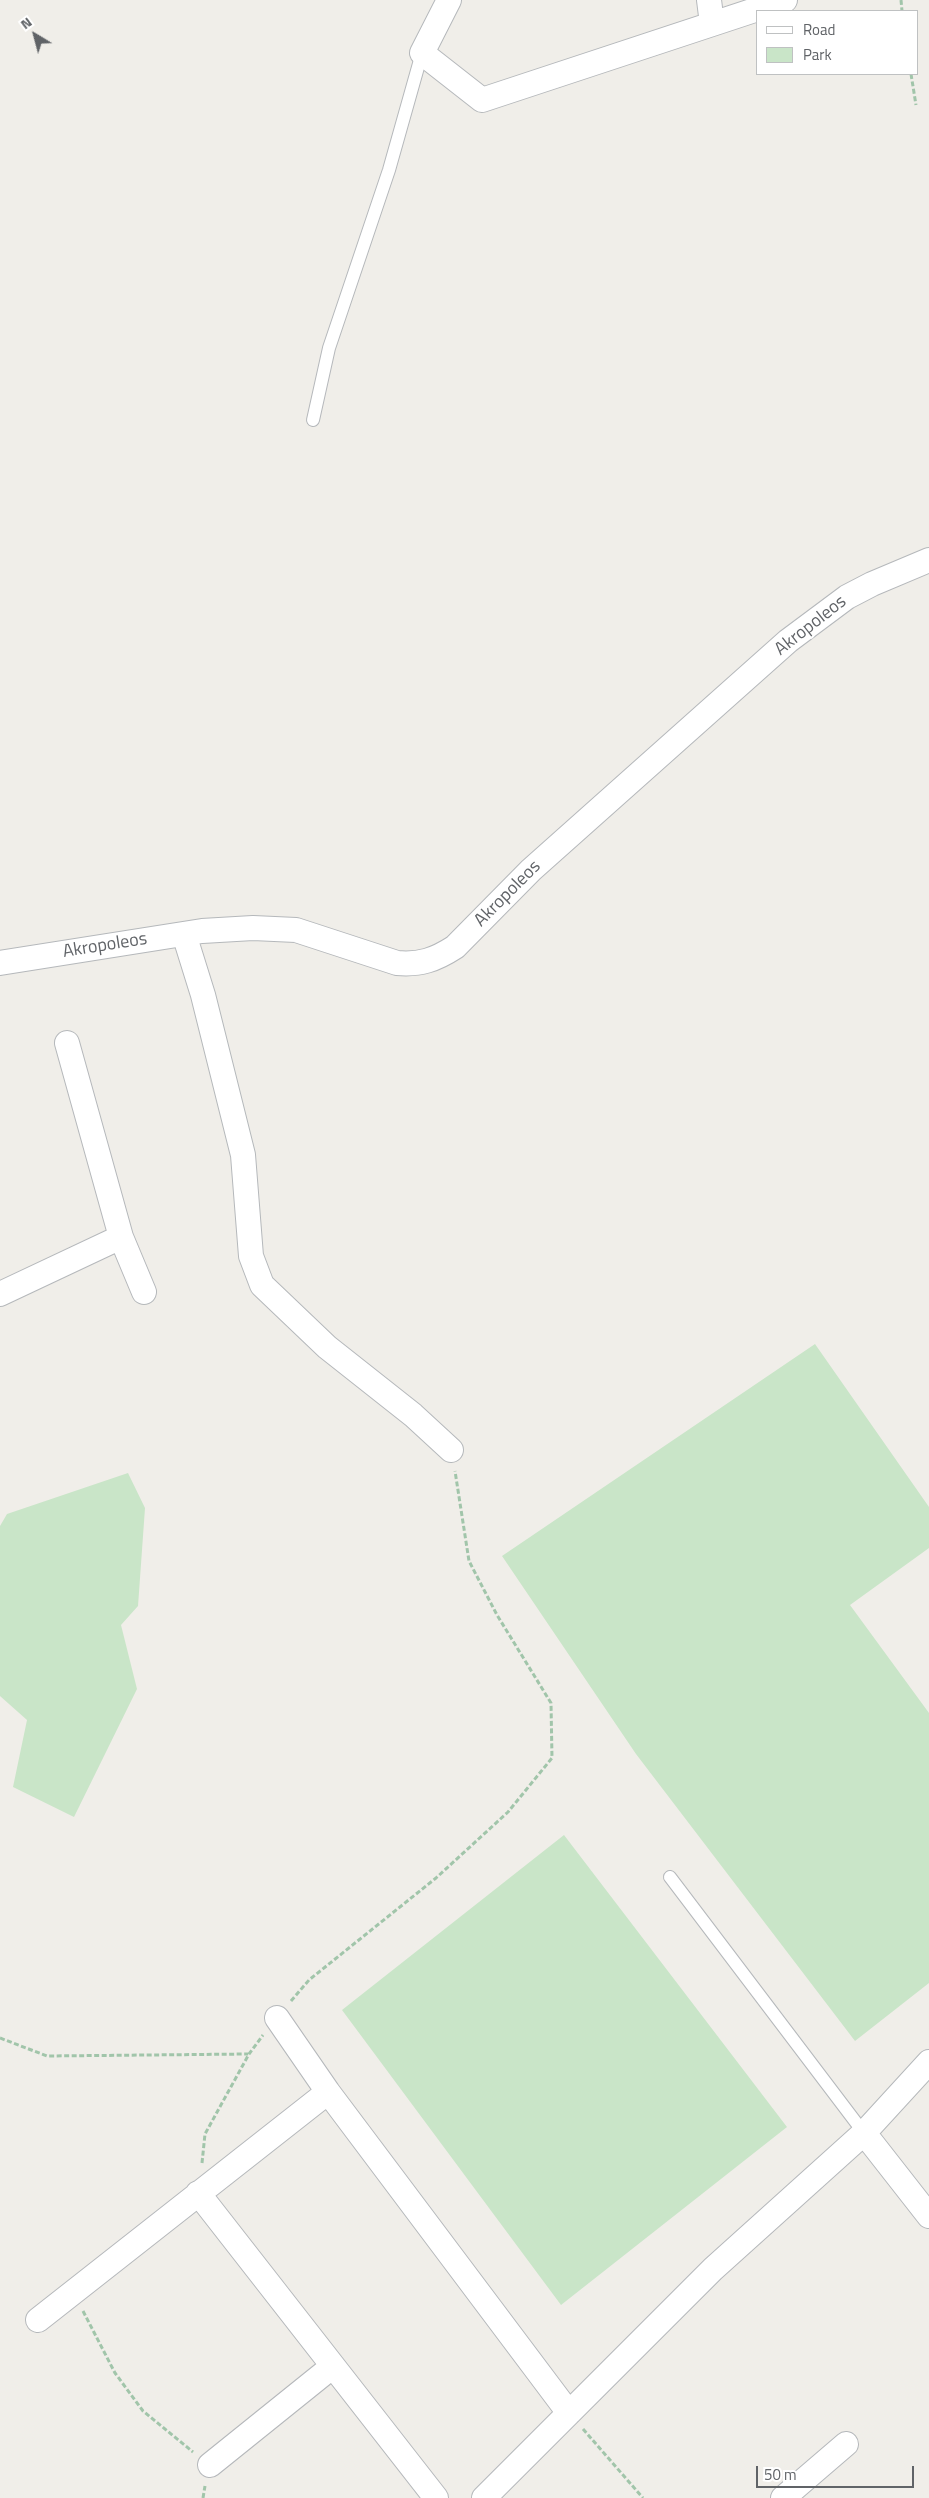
<!DOCTYPE html>
<style>
body{margin:0}
#map{position:relative;width:929px;height:2498px;overflow:hidden;background:#f0eee9;font-family:"Titillium Web",sans-serif}
canvas{display:block}
.legend{position:absolute;left:756px;top:10px;width:162px;height:65px;box-sizing:border-box;background:#fff;border:1px solid #bfc1c2;margin:0;padding:6px 9px;list-style:none;font-size:15px;color:#606367}
.legend li{display:flex;align-items:center;gap:10px;height:25px}
.legend b{width:25px;border:1px solid #bfc1c2}
.north{position:absolute;left:10px;top:10px;width:50px;height:50px;-webkit-text-stroke:4px #fff;paint-order:stroke;rotate:323deg;font-size:14px;font-weight:700;line-height:20px;text-align:center;color:#606367}
.north::after{content:'';display:block;margin:auto;width:18px;height:22px;background:#606367;clip-path:polygon(50% 0,100% 100%,50% 72%,0 100%)}
.scale{position:absolute;left:756px;top:2466px;width:158px;height:22px;box-sizing:border-box;border:2px solid #606367;border-top:0;padding-left:6px;font-size:15px;line-height:18px;white-space:nowrap;color:#606367;-webkit-text-stroke:4px #fff;paint-order:stroke}
</style>
<div id="map">
<canvas width="929" height="2498"></canvas>
<ul class="legend">
<li><b style="height:6px;background:#fff"></b>Road</li>
<li><b style="height:14px;background:#c9e5c8"></b>Park</li>
</ul>
<div class="north">N</div>
<div class="scale">50 m</div>
</div>
<script>
const c = document.querySelector('canvas').getContext('2d');
c.lineJoin = 'round';
function fill(path, color) {
  c.fillStyle = color;
  c.fill(path, 'evenodd');
}
function trace(path, color, width, dash) {
  c.strokeStyle = color;
  c.lineWidth = width;
  c.lineCap = dash ? 'butt' : 'round';
  c.setLineDash(dash || []);
  c.stroke(path);
}
function label(font, color, halo, rows, align = 'center') {
  c.font = font + ' "Titillium Web",sans-serif';
  c.lineWidth = 4;
  c.setLineDash([]);
  c.textBaseline = 'middle';
  c.strokeStyle = halo;
  c.fillStyle = color;
  for (const [text, x, y, turn = 0] of rows) {
    c.save();
    c.translate(x, y);
    c.rotate((+turn || 0) * Math.PI / 180);
    c.textAlign = isNaN(turn) ? turn : align;
    if (halo) c.strokeText(text, 0, 0);
    c.fillText(text, 0, 0);
    c.restore();
  }
}
const green = new Path2D(`
 M 815,1344 L 929,1507 L 929,1548 L 850,1605 L 929,1713 L 929,1983 L 855,2041 L 636,1754 L 502,1556 Z
 M 128,1473 L 145,1508 L 138,1606 L 121,1625 L 137,1689 L 74,1817 L 13,1787 L 27,1720 L 0,1696 L 0,1526 L 7,1514 Z
 M 564,1835 L 787,2127 L 561,2305 L 342,2010 Z`);
const path = new Path2D(`
 M 901,0 L 902,11
 M 911,74 L 916,105
 M 291,2001 L 309,1980 L 436,1878 L 508,1812 L 552,1758 L 551,1703 L 497,1615 L 469,1561 L 455,1471
 M 0,2038 L 47,2056 L 248,2054
 M 202,2163 L 205,2134 L 249,2054 L 263,2035
 M 83,2311 L 115,2373 L 143,2411 L 193,2452
 M 583,2429 L 643,2498
 M 203,2498 L 205,2486`);
const lane = new Path2D(`
 M 313,420 L 329,348 L 389,170 L 422,53
 M 670,1877 L 864,2133`);
const street = new Path2D(`
 M 449,0 L 422,53 L 482,100 L 785,0
 M 709,0 L 712,24
 M 184,934 L 203,995 L 243,1155 L 251,1256 L 262,1285 L 327,1347 L 413,1415 L 451,1450
 M 0,963 L 202,931 L 253,928 L 296,930 L 397,963 C 420,965 435,960 455,947 L 531,870 L 788,641 L 847,597 L 872,584 L 929,560
 M 67,1043 L 121,1237 L 144,1292
 M 0,1294 L 121,1237
 M 277,2018 L 328,2092 L 569,2413
 M 864,2133 L 929,2216
 M 198,2193 L 436,2498
 M 38,2320 L 328,2092
 M 210,2465 L 333,2366
 M 484,2498 L 713,2269 L 864,2133 L 929,2062
 M 783,2498 L 846,2444`);
const streetNames = [
 ["Akropoleos",811,626,-38],
 ["Akropoleos",508,894,-45],
 ["Akropoleos",105,946,-9]
];
fill(green, '#c9e5c8');
trace(lane, '#b5b8bb', 14);
trace(street, '#b5b8bb', 26);
trace(path, '#a1c5aa', 3, [5, 2.5]);
trace(lane, '#fff', 12);
trace(street, '#fff', 24);
label('18px', '#606367', '#fff', streetNames);
</script>
